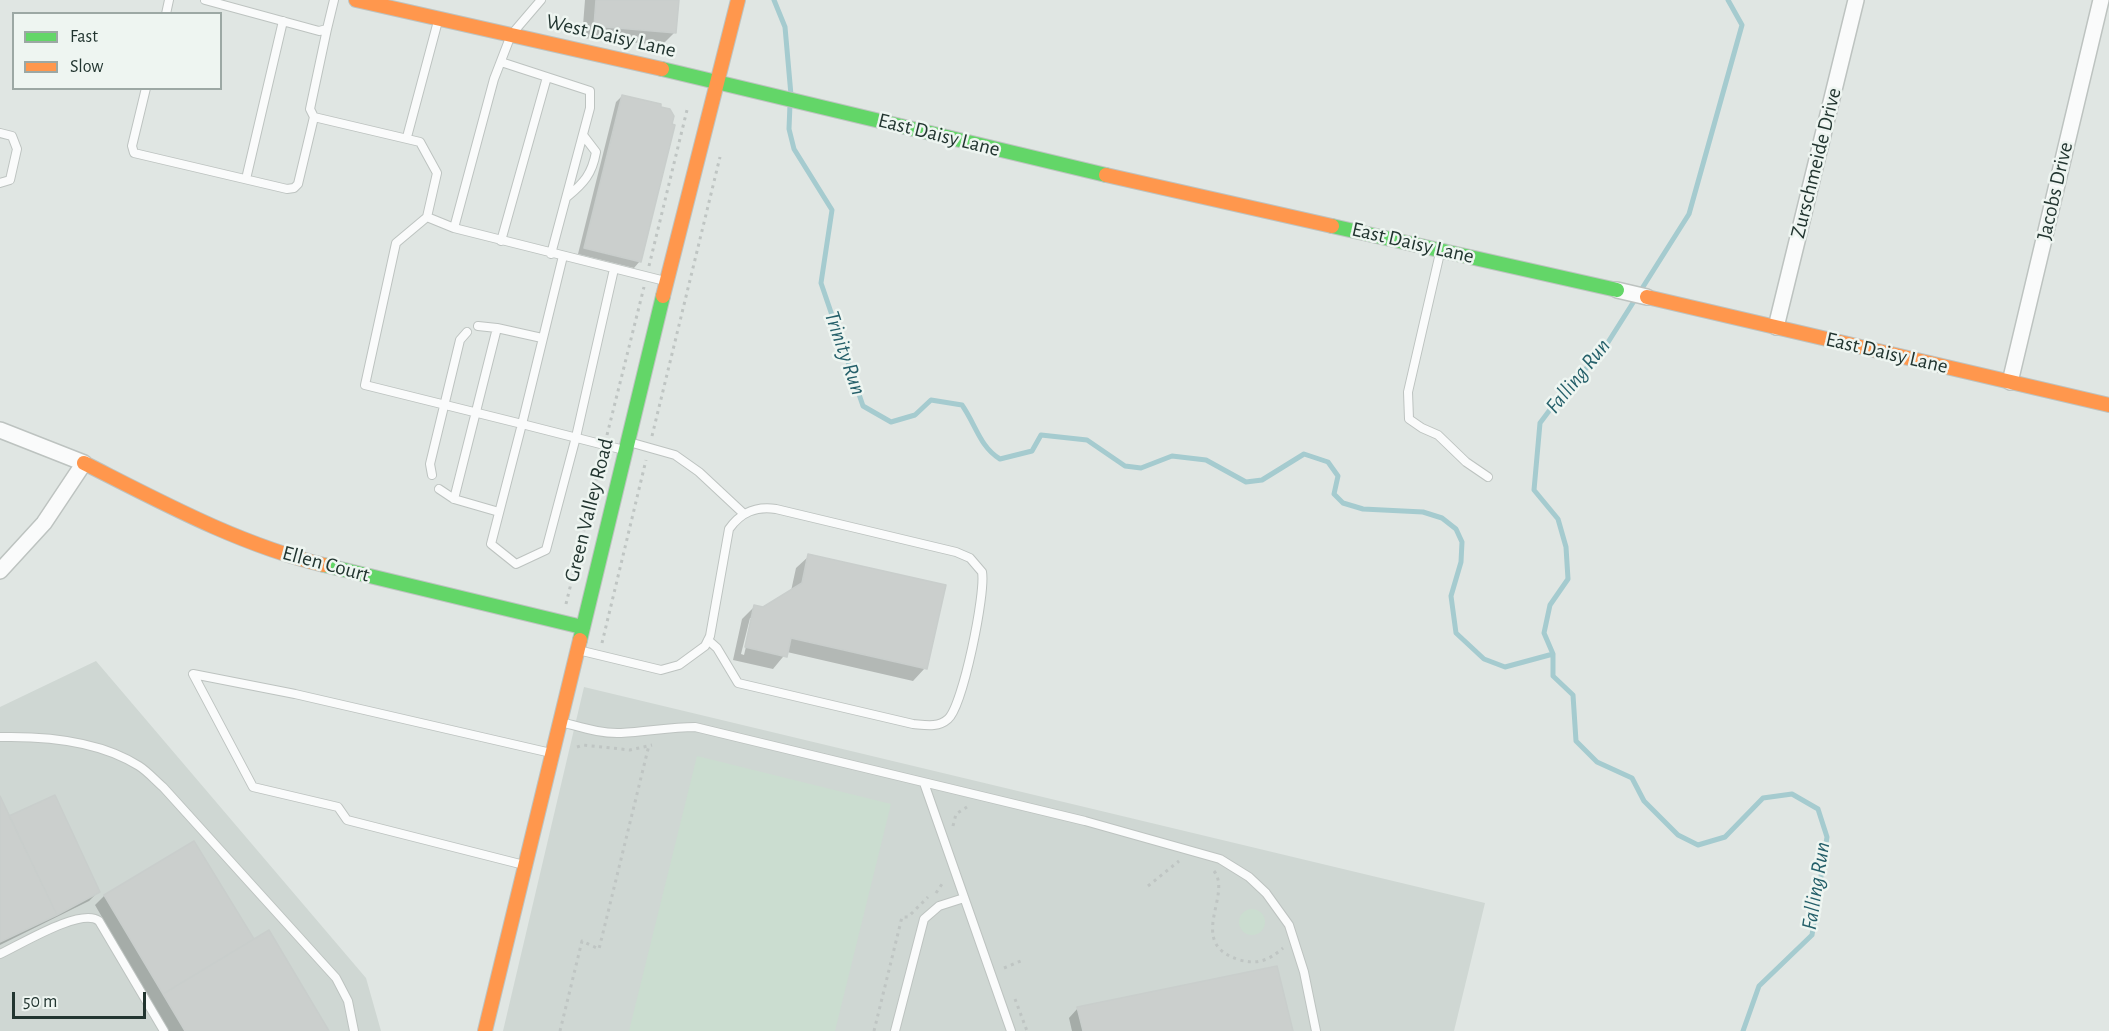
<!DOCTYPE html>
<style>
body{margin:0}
#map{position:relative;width:2109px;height:1031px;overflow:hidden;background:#e0e6e3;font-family:"Alegreya Sans",sans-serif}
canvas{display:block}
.legend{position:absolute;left:12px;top:12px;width:210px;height:78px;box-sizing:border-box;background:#eef5f1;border:2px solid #9ca8a4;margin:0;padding:8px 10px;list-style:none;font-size:18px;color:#223530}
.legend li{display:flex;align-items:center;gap:12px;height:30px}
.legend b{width:30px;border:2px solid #9ca8a4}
.scale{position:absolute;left:12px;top:992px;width:134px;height:27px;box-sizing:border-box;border:3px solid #223530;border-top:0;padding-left:8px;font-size:18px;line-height:21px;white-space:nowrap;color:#223530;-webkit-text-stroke:4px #eef5f1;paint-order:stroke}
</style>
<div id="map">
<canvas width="2109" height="1031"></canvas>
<ul class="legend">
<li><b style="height:8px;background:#63d668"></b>Fast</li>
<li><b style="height:8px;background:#ff974d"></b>Slow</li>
</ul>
<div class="scale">50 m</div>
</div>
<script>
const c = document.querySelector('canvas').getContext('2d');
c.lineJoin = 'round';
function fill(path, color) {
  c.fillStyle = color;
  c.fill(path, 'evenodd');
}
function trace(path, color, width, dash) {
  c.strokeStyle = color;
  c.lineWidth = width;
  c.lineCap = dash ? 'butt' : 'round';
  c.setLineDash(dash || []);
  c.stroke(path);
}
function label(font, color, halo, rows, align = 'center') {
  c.font = font + ' "Alegreya Sans",sans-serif';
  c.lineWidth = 5;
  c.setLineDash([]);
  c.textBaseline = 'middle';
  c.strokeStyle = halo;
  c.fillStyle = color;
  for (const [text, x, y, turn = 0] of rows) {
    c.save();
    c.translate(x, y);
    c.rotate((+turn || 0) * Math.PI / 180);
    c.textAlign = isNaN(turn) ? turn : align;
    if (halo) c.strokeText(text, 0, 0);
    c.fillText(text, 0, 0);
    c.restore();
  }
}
const built = new Path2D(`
 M 96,661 L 366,978 L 381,1031 L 0,1031 L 0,707 Z
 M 584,687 L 1485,903 L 1454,1031 L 503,1031 Z`);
const green = new Path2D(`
 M 697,756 L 891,804 L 835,1031 L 629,1031 Z
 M1239 922a13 13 0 1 1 26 0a13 13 0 1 1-26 0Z`);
const shadow = new Path2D(`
 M 585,0 L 677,0 L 674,33 L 662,45 L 582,38 Z
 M 622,96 L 659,108 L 640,261 L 634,268 L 578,254 L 616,102 Z
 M 809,556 L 925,668 L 913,681 L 787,652 L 773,669 L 733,660 L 742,619 L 755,606 L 763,608 L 791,591 L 796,568 ZM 750,618 L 753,618 L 744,655 L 741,654 Z
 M 0,799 L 9,818 L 98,892 L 89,901 L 0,945 Z
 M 194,843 L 253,941 L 327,1031 L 168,1031 L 95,905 L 104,896 Z
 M 1078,1008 L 1291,1031 L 1072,1031 L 1069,1018 Z`);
const stream = new Path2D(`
 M 774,0 L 785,27 L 791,95
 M 1728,0 L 1742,25 L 1689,214 L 1600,355 L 1567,387 L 1540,423 L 1534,490 L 1558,519 L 1566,547 L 1568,579 L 1550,605 L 1544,633 L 1553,654 L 1553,676 L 1573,695 L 1576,741 L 1597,762 L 1632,778 L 1644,801 L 1678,835 L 1698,845 L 1725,837 L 1763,798 L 1792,794 L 1818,809 L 1827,837 L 1812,935 L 1759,986 L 1743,1031
 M 790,104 L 789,129 L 794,149 L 832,210 L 821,283 L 863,406 L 891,422 L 915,415 L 931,400 L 962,405 C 976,425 980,447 1000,459 L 1032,451 L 1041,435 L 1087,440 L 1125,466 L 1141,468 L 1172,456 L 1206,460 L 1246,482 L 1262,480 L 1304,454 L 1328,462 L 1338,476 L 1334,494 L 1343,503 L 1363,509 L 1423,512 L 1442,518 L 1456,529 L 1462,542 L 1461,562 L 1451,596 L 1456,633 L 1484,659 L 1505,667 L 1553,654`);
const building = new Path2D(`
 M 596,0 L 679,0 L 676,33 L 594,26 Z
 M 622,95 L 661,104 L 661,107 L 670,109 L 674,116 L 672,124 L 675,125 L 641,262 L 584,248 Z
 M 808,554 L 946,585 L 927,669 L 791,638 L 787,657 L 745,647 L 754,605 L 763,607 L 802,583 Z
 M 55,795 L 100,892 L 57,915 L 9,816 Z
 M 0,796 L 57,915 L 0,942 Z
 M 194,841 L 254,939 L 163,994 L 104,895 Z
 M 269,930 L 329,1031 L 185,1031 L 163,994 Z
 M 1277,966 L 1293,1031 L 1083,1031 L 1077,1007 Z`);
const path = new Path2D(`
 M 649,266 L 687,110
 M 607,435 L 644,287
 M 652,436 L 720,157
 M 566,604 L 602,456
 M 602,643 L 646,460
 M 577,747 L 583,745 L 630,750 L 652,745
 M 953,826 L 956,814 L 967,807
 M 1214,871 C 1233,895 1185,944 1240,960 C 1258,965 1269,960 1283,948
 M 1148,886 L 1179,861
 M 936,893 L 944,881
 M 1004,968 L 1023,960
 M 1015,999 L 1027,1031
 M 560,1031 L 582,941 L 599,949 L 649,745
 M 874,1031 L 902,917 L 908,917 L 928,897`);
const lane = new Path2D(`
 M 205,0 L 319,31 L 327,29 L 334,0
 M 541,0 L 511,35 L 494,79 L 454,228 L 665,281
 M 166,14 L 169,0
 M 327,29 L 310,109 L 314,117 L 420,142 L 437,173 L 427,217
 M 501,62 L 590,91 L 590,108 L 551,254
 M 146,88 L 132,146 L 134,153 L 287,189 L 294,188 L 298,184 L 314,117
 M 0,133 L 12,136 L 17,149 L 10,180 L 0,183
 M 407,137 L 438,21
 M 246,179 L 283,21
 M 567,197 C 584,183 592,174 596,152 L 583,135
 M 454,228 L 427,217 L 396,243 L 365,385 L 522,424 L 491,544 L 516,564 L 546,550 L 576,437 L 614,269
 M 501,241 L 547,77
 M 1440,253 L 1408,392 L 1409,419 L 1422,428 L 1438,435 L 1466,462 L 1488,477
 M 563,256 L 522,424 L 624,450
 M 478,326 L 497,328
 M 629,442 L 675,455 L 699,472 L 744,514
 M 432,475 L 430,464 L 460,340 L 467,332
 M 439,489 L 454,499 L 499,512
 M 454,499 L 497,328 L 542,338
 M 578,650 L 661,670 L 679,665 L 705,646 L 710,636 L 729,529 C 741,512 756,506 776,509 L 956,552 L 970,558 L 982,572 C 986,592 963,706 948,719 C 938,728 925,725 913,724 L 738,683 L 717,648 L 708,640
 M 561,722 C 581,727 601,734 621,733 C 646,732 670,727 695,727 L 1085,821 L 1220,859 L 1249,877 L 1266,893 L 1289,925 L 1304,972 L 1316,1031
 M 0,737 C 45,736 100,741 139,766 C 147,771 155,780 163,787 L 336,978 L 348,1001 L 354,1031
 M 924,783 L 1011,1031
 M 524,865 L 347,820 L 338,807 L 253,787 L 193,674 L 295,694 L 551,753
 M 0,954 C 20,945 81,907 99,921 L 164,1031
 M 895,1031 L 924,919 L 939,906 L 964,898`);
const street = new Path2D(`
 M 1617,290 L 1647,297
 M 1776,327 L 1856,0
 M 2010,382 L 2101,0
 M 0,430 L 84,463 L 44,523 L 0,571`);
const fast = new Path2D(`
 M 662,69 L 1106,175
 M 1332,226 L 1617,290
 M 324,565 L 582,627
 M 580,640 L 663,296`);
const slow = new Path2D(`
 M 356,0 L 662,69
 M 1106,175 L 1332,226
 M 663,296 L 738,0
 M 1647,297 L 2109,405
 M 84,463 C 161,502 240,545 324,565
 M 485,1031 L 580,640`);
const streetNames = [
 ["West Daisy Lane",611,36,13],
 ["East Daisy Lane",939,135,14],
 ["Zurschmeide Drive",1816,163,-76],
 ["Jacobs Drive",2055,191,-77],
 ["East Daisy Lane",1413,243,13],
 ["East Daisy Lane",1887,353,13],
 ["Green Valley Road",589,510,-76],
 ["Ellen Court",326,564,15]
];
const waterNames = [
 ["Trinity Run",845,353,71],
 ["Falling Run",1578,376,-51],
 ["Falling Run",1816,886,-81]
];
fill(built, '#cfd7d3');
fill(green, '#cbddd0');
fill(shadow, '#0003');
trace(stream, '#a5cbcf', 5);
fill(building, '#cbcfcd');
trace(building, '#c9cecc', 1.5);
trace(lane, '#bdc3c0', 10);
trace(street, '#bdc3c0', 18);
trace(fast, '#bdc3c0', 16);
trace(slow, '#bdc3c0', 16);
trace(path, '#bfc5c3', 3, [3, 4.5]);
trace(lane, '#fafbfb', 8);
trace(street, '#fafbfb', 15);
trace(fast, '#63d668', 14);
trace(slow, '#ff974d', 14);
label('21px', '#223530', '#eef5f1', streetNames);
label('italic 22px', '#245f69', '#eef5f1', waterNames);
</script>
